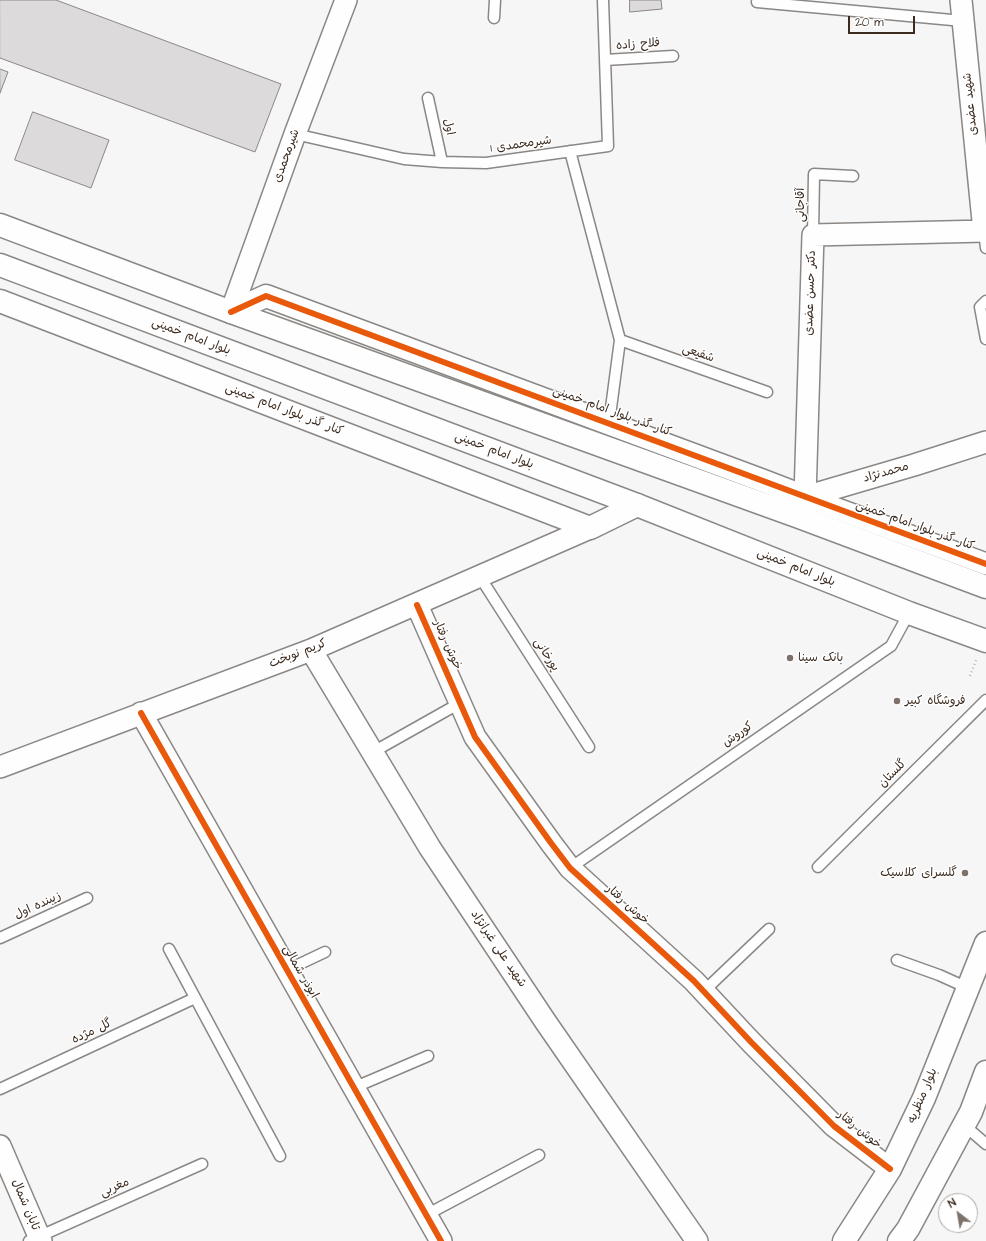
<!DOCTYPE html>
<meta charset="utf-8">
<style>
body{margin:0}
#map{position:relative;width:986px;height:1241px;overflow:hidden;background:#f7f6f6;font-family:"Architects Daughter",sans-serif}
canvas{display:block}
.north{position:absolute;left:938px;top:1193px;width:40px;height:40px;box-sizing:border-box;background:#fff;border:1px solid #b1aaa5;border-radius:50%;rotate:329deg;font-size:11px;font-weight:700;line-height:16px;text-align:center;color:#3b2a1e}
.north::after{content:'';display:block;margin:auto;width:14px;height:18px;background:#7d716a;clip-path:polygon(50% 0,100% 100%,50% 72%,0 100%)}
.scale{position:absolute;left:848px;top:16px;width:67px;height:18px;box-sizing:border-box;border:2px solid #3b2a1e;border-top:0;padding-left:5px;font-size:12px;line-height:14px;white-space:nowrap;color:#3b2a1e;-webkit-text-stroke:3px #fff;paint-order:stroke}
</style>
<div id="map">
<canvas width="986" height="1241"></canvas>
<div class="north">N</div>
<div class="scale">20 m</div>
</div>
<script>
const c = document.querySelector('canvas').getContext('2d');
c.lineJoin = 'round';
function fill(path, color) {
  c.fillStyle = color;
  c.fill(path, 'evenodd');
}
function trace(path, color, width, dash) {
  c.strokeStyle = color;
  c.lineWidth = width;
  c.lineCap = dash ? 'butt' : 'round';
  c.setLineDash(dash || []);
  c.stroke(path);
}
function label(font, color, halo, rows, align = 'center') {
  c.font = font + ' "Architects Daughter","Playpen Sans Arabic",sans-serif';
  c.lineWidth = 3;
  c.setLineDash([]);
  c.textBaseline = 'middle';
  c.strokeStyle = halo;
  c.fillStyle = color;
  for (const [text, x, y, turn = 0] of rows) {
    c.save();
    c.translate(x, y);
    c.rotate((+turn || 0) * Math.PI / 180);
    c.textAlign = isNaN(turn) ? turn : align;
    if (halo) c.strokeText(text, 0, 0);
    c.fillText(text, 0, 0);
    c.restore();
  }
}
const building = new Path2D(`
 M 0,0 L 56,0 L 281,84 L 255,152 L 0,58 Z
 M 630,0 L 661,0 L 662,9 L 630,12 Z
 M 0,69 L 8,72 L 0,93 Z
 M 33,112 L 109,140 L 91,188 L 15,160 Z`);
const path = new Path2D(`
 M 970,676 L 976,660`);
const service = new Path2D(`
 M 757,2 L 963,21
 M 494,18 L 495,0
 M 605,60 L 673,56
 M 428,98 L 442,162
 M 295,134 L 404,159 L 442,162 L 486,163 L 608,146 L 603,0
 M 570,151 L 620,340 L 609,423
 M 984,231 L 986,248
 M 813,235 L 814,174 L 853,176
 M 986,301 L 980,307 L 986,339
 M 620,340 L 767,392
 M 480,577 L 589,747
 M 373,752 L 460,703
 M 818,867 L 986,700
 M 570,868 L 891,646 L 909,613
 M 0,938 L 87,898
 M 169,949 L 280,1156
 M 897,960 L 939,975 L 968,988
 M 287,970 L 325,952
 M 704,991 L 769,929
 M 353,1088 L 428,1056
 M 0,1089 L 195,998
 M 964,1125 L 986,1144
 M 426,1215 L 539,1155
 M 29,1241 L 202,1164`);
const minor = new Path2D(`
 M 961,0 L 984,231
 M 986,231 L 813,235 L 805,497 L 986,564
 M 231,312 L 295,134 L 346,0
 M 804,501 L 805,497 L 914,465 L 986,442
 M 417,605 L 475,737 L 551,843 L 570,868 L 694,981 L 751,1042 L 834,1126 L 890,1169
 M 311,650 L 430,848 L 545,1021 L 697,1241
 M 141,713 L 441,1241
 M 0,767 L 311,650 L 590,528
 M 0,1146 L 41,1241`);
const tertiary = new Path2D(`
 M 0,301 L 590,528 L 637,505
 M 231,312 L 266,296 L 761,480 L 805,497`);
const secondary = new Path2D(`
 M 844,1241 L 890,1169 L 924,1098 L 986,943
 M 899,1241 L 908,1229 L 971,1112 L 986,1072`);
const primary = new Path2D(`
 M 0,225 L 231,312 L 799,517 L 986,587
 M 0,265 L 637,505 L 909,613 L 986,641`);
const cycleway = new Path2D(`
 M 231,312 L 266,296 L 986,564
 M 417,605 L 475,737 L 551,843 L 570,868 L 694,981 L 751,1042 L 834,1126 L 890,1169
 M 141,713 L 441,1241`);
const markers = [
 [790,658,4,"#7d716a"],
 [897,701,4,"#7d716a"],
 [965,873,4,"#7d716a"]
];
const streetNames = [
 ["فلاح زاده",638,45,-4],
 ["شهید عضدی",971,104,-96],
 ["اول",448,127,78],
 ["شیرمحمدی 1",521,145,-8],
 ["شیرمحمدی",287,156,-70],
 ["آقاجانی",801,205,-90],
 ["دکتر حسن عضدی",811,293,-88],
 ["بلوار امام خمینی",191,337,21],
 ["شفیعی",698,354,19],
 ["کنار گذر بلوار امام خمینی",284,410,21],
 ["کنار گذر بلوار امام خمینی",612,412,20],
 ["بلوار امام خمینی",494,451,21],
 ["محمدنژاد",886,473,-16],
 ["کنار گذر بلوار امام خمینی",915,526,20],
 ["بلوار امام خمینی",796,568,22],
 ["خوش رفتار",447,645,66],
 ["کریم نوبخت",298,654,-21],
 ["پورخانی",546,655,57],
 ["کوروش",738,735,-35],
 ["گلستان",893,774,-45],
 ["خوش رفتار",627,905,42],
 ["زیبنده اول",38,906,-25],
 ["شهید علی غبرانژاد",498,949,56],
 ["ابوذر شمالی",300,972,60],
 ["گل مژده",92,1032,-25],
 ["بلوار منظریه",923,1096,-67],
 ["خوش رفتار",859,1130,39],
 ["مغربی",115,1188,-24],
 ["تابان شمال",25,1205,67]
];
const poiNames = [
 ["بانک سینا",798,658],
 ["فروشگاه کبیر",905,701],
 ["گلسرای کلاسیک",957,873,"right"]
];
fill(building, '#dcdada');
trace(building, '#8b8784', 1);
trace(service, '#8b8784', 13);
trace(minor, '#8b8784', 24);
trace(tertiary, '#8b8784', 25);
trace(secondary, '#8b8784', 25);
trace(primary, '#8b8784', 25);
trace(path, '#b8b6b5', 2.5, [1, 3]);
trace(service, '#fefefe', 10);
trace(minor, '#fefefe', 21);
trace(tertiary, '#fefefe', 22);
trace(secondary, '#fefefe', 22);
trace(primary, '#fefefe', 22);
trace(cycleway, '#e8590c', 6);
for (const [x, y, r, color] of markers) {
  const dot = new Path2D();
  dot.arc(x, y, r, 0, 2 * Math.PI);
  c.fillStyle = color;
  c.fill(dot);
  trace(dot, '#fff', 1.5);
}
label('12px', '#3b2a1e', '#fff', streetNames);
label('12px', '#3b2a1e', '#fff', poiNames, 'left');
</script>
